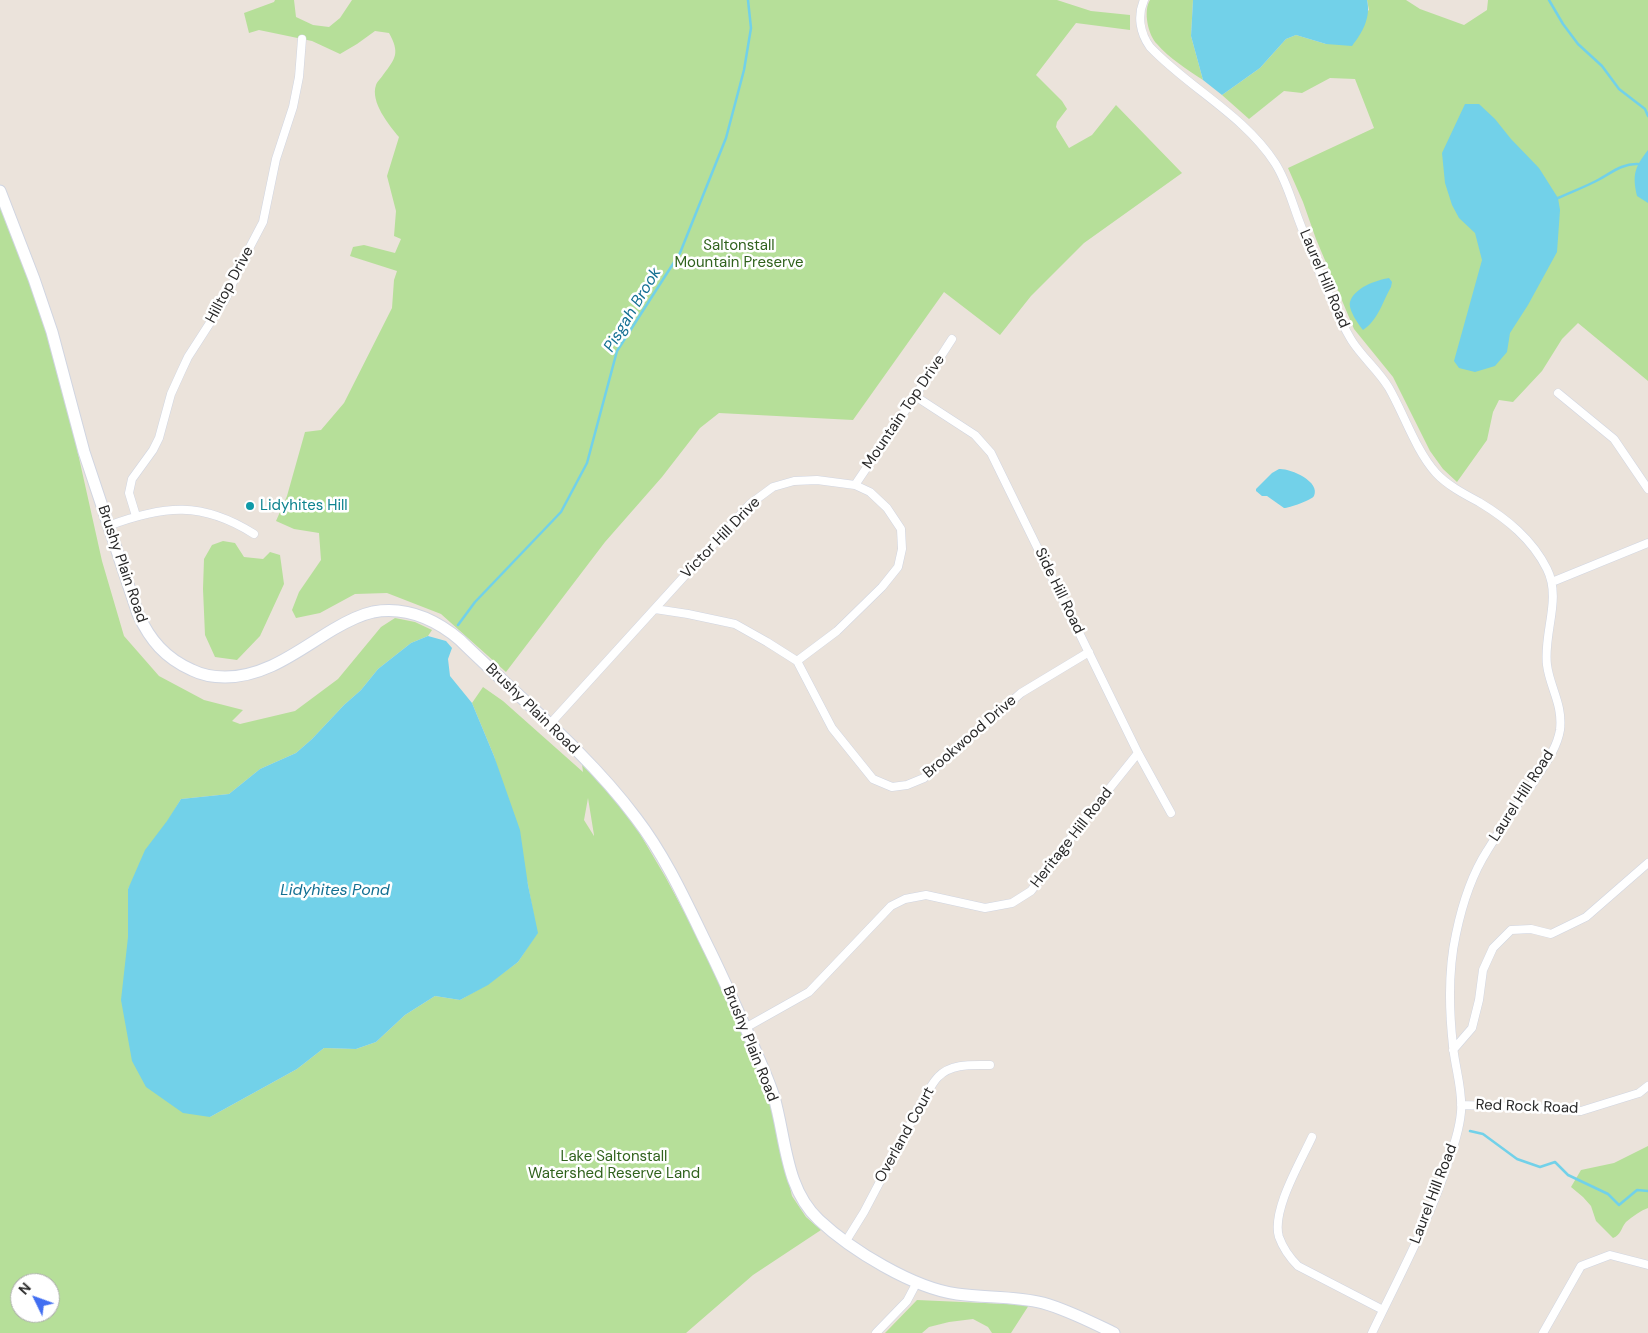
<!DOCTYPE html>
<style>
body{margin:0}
#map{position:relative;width:1648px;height:1333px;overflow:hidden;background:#ebe3db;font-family:"DM Sans",sans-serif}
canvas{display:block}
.north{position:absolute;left:10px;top:1273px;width:50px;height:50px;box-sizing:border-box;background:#fff;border:1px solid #a9a9a9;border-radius:50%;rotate:312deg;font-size:14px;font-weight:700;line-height:20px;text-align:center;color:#292929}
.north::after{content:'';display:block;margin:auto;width:18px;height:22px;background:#416ef1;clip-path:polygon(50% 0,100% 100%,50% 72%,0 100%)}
</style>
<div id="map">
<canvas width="1648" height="1333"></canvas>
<div class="north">N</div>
</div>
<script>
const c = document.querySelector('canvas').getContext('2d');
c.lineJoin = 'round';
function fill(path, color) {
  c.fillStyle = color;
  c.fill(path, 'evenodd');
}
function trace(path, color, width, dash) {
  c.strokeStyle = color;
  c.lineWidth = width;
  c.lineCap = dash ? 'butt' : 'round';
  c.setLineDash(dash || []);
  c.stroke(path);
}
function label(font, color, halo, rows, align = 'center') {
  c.font = font + ' "DM Sans",sans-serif';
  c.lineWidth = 5;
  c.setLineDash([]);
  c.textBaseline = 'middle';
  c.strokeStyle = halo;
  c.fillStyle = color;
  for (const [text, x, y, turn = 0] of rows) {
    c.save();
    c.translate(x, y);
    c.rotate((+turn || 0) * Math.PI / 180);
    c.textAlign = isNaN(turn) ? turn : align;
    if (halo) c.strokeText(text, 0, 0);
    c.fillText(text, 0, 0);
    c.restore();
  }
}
const green = new Path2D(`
 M 275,0 L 294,0 L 296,17 L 313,25 L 329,27 L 340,18 L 352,0 L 1057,0 L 1091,11 L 1130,15 L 1130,30 L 1076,23 L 1036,75 L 1062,101 L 1067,109 L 1057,122 L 1056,127 L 1069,148 L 1092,135 L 1116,105 L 1182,173 L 1084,243 L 1031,296 L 1000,335 L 944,292 L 853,420 L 719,413 L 700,428 L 662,477 L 605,542 L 506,672 L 441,614 L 387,593 L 355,594 L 320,613 L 296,618 L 292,610 L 299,592 L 321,560 L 319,533 L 294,529 L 276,521 L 287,496 L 305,432 L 321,430 L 344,403 L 392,308 L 394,280 L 397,271 L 350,256 L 353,247 L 364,245 L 395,253 L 401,239 L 394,236 L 396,211 L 387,176 L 399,137 C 389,125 370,102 376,85 C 377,82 381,78 383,75 C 396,58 400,53 389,33 L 375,31 L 357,44 L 340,54 L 312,41 L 259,30 L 249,33 L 244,13 L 274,2 Z
 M 1150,0 L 1193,0 L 1191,36 L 1203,80 C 1188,70 1169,58 1157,44 C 1148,35 1143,11 1150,0 Z
 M 1367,0 L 1406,0 L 1420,9 L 1464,25 L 1487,10 L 1488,0 L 1648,0 L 1648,381 L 1578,323 L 1562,339 L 1542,371 L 1513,402 L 1499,400 L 1493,412 L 1487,440 L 1457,482 L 1443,469 L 1430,451 L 1393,377 L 1354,329 L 1316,239 L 1303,202 L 1288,168 L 1374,128 L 1355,79 L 1330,78 L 1302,93 L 1284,91 L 1249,119 L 1222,95 L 1260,68 L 1286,39 L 1296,35 L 1326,44 L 1369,10 Z
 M 0,204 L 22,259 L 44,324 L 71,422 L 102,561 L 124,636 L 159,676 L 204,700 L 243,710 L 232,721 L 240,724 L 295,711 L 338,679 L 381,627 L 395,618 L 415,622 L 432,630 L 428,636 L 411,643 L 378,669 L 361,690 L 344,705 L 312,739 L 296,753 L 260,769 L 229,794 L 181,799 L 128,889 L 128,937 L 210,1117 L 297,1069 L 324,1048 L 356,1049 L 376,1042 L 405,1015 L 435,996 L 460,1000 L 488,984 L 518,962 L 537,933 L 528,885 L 494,756 L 472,703 L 483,687 L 503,701 L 583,772 L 582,764 L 609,793 L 636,827 L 666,878 L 696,934 L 717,977 L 764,1084 L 773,1115 L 792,1196 L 806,1217 L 821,1230 L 753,1275 L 686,1333 L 0,1333 ZM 588,798 L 594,835 L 594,836 L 584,820 ZM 20,1283 L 50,1283 L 50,1313 L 20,1313 Z
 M 223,541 L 235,543 L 244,557 L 263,559 L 270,552 L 280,555 L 284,584 L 260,636 L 237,660 L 215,657 L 205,635 L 203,589 L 204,559 L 212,545 Z
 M 1648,1146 L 1648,1208 C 1640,1211 1633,1216 1626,1222 C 1621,1228 1621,1235 1613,1238 L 1596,1221 L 1591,1206 L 1583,1197 L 1571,1187 L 1581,1170 L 1614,1163 Z
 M 917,1300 L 1029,1305 L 1011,1333 L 992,1333 L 988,1327 L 973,1319 L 949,1322 L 929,1327 L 922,1333 L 885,1333 Z`);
const water = new Path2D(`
 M 1193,0 L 1367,0 C 1371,17 1363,32 1352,46 L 1326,44 L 1296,35 L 1286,39 L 1260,68 L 1222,95 L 1203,80 L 1191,36 Z
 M 1465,104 L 1479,104 L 1495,119 L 1511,139 L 1539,168 L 1558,198 L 1560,210 L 1557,252 L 1528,305 L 1510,333 L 1507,352 L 1495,366 L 1475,372 L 1459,368 L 1454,361 L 1482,260 L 1475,233 L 1459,218 L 1452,205 L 1445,183 L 1442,153 Z
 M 1648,150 L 1648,203 L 1637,196 C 1632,174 1635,167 1648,150 Z
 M 1389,278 L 1392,282 L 1391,287 C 1382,303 1378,320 1363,330 C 1358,324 1348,309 1350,302 C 1354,288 1376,280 1389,278 Z
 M 1279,469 C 1289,468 1321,481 1314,496 C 1312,500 1289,508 1284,508 L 1267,496 L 1262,496 L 1256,491 L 1256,489 L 1272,473 Z
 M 428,636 L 446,641 L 452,648 L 448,659 L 450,676 L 472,703 L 494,756 L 520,830 L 528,885 L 538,933 L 518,962 L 488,985 L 460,1000 L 435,996 L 405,1015 L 376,1042 L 356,1049 L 324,1048 L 297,1069 L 210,1117 L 183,1113 L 146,1087 L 132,1061 L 121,1000 L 128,937 L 128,889 L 145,850 L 167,821 L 181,799 L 229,794 L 260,769 L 296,753 L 312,739 L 344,705 L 361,690 L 378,669 L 411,643 Z`);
const stream = new Path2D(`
 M 1549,0 L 1563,24 L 1578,44 L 1602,66 L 1619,89 L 1645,109 L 1648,116
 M 1558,198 C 1571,192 1585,187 1598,180 C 1611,173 1623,163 1638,164
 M 458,625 L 475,602 L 561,512 L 587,463 L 617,351 L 680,253 L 726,138 L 744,70 L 751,28 L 748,0
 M 1470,1131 L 1483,1134 L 1517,1159 L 1540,1167 L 1555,1162 L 1568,1175 L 1608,1194 L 1619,1205 L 1637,1190 L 1648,1191`);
const minor = new Path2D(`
 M 1144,0 C 1137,16 1140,33 1150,47 C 1189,88 1244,115 1275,163 C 1286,180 1291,199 1298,218 C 1305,237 1313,255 1320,274 C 1330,296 1339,320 1352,341 C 1363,358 1379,371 1389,388 C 1404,414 1416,451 1436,473 C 1447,485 1464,494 1479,502 C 1507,519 1532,539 1547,569 C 1562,599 1543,633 1547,665 C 1550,688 1563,704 1560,730 C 1557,749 1543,767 1533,783 C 1517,805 1501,828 1487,851 C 1471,876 1462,905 1456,934 C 1448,970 1449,1010 1453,1046 C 1455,1068 1463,1090 1461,1112 C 1459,1134 1450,1156 1443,1177 C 1424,1231 1397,1281 1372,1333
 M 1558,393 L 1614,439 L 1648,489
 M 915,396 L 975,435 L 991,453 L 1138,753 L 1171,813
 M 855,485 L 915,396 L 952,339
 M 136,516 L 129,493 L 132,479 L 153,450 L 159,438 L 171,394 L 181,372 L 188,357 L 226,298 L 242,262 L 263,222 L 276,159 L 293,107 L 299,77 L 302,39
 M 108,526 C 164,505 202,501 254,534
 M 1552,582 L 1648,543
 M 655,609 L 688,614 L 735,624 L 767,642 L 797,661 L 832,728 L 873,779 L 892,787 L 907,785 L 924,778 L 1021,693 L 1089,652
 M 549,725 L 750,504 L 773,487 L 794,481 L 817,480 L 855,485 L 870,492 L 887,508 L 901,529 L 902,549 L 898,567 L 882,587 L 837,631 L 797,661
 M 745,1028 L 809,992 L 891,906 L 905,899 L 926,895 L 985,908 L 1012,903 L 1031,891 L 1085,819 L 1138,753
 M 1453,1050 L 1472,1028 L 1479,1000 L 1483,970 L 1493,948 L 1511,930 L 1531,929 L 1551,934 L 1586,917 L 1648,863
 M 1461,1105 L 1520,1107 L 1581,1111 L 1639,1093 L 1648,1086
 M 1312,1137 C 1301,1161 1271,1211 1279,1237 C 1283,1248 1290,1258 1298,1266 L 1383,1310
 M 846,1241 L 864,1212 L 926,1094 C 930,1089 933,1082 938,1077 C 951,1063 973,1065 990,1065
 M 876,1333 L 907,1301 L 917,1282
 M 1543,1333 L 1581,1266 L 1610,1255 L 1648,1265`);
const secondary = new Path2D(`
 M 0,191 L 34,279 L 52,332 L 84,452 L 138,614 C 150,640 165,658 192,670 C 202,675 214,677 225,677 C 267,677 300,649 334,629 C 346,622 359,615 373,612 C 407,606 435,619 460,640 C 519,698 586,751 636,818 C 666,857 687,904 708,947 C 722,975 734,1003 747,1031 C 756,1053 767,1075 774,1097 C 786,1138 785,1189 819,1220 C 851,1250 913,1288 957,1294 C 986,1298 1015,1296 1043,1303 C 1068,1310 1091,1322 1114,1333`);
const markers = [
 [250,506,5,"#0f9aa8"]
];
const parkNames = [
 ["Saltonstall",739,246],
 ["Mountain Preserve",739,263],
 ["Lake Saltonstall",614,1157],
 ["Watershed Reserve Land",614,1174]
];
const streetNames = [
 ["Laurel Hill Road",1324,279,67],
 ["Hilltop Drive",230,285,-62],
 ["Mountain Top Drive",904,412,-56],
 ["Victor Hill Drive",721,538,-46],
 ["Brushy Plain Road",122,564,71],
 ["Side Hill Road",1059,591,64],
 ["Brushy Plain Road",532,709,44],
 ["Brookwood Drive",970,737,-41],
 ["Laurel Hill Road",1522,796,-57],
 ["Heritage Hill Road",1072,838,-52],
 ["Brushy Plain Road",750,1044,68],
 ["Red Rock Road",1527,1107,2],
 ["Overland Court",905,1135,-61],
 ["Laurel Hill Road",1434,1194,-69]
];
const cultureNames = [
 ["Lidyhites Hill",260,506]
];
const waterNames = [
 ["Pisgah Brook",633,310,-59],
 ["Lidyhites Pond",335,891]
];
fill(green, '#b6df99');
fill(water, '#72d1e9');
trace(stream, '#72d1e9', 2.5);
trace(minor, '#d0d5e1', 9);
trace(secondary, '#d0d5e1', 13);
trace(minor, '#fff', 8);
trace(secondary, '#fff', 11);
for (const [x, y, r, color] of markers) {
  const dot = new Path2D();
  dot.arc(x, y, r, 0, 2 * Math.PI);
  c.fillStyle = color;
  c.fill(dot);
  trace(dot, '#fff', 2);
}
label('15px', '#30621d', '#fff', parkNames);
label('15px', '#292929', '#fff', streetNames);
label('15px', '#0d838f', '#fff', cultureNames, 'left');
label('italic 16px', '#136f92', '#fff', waterNames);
</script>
